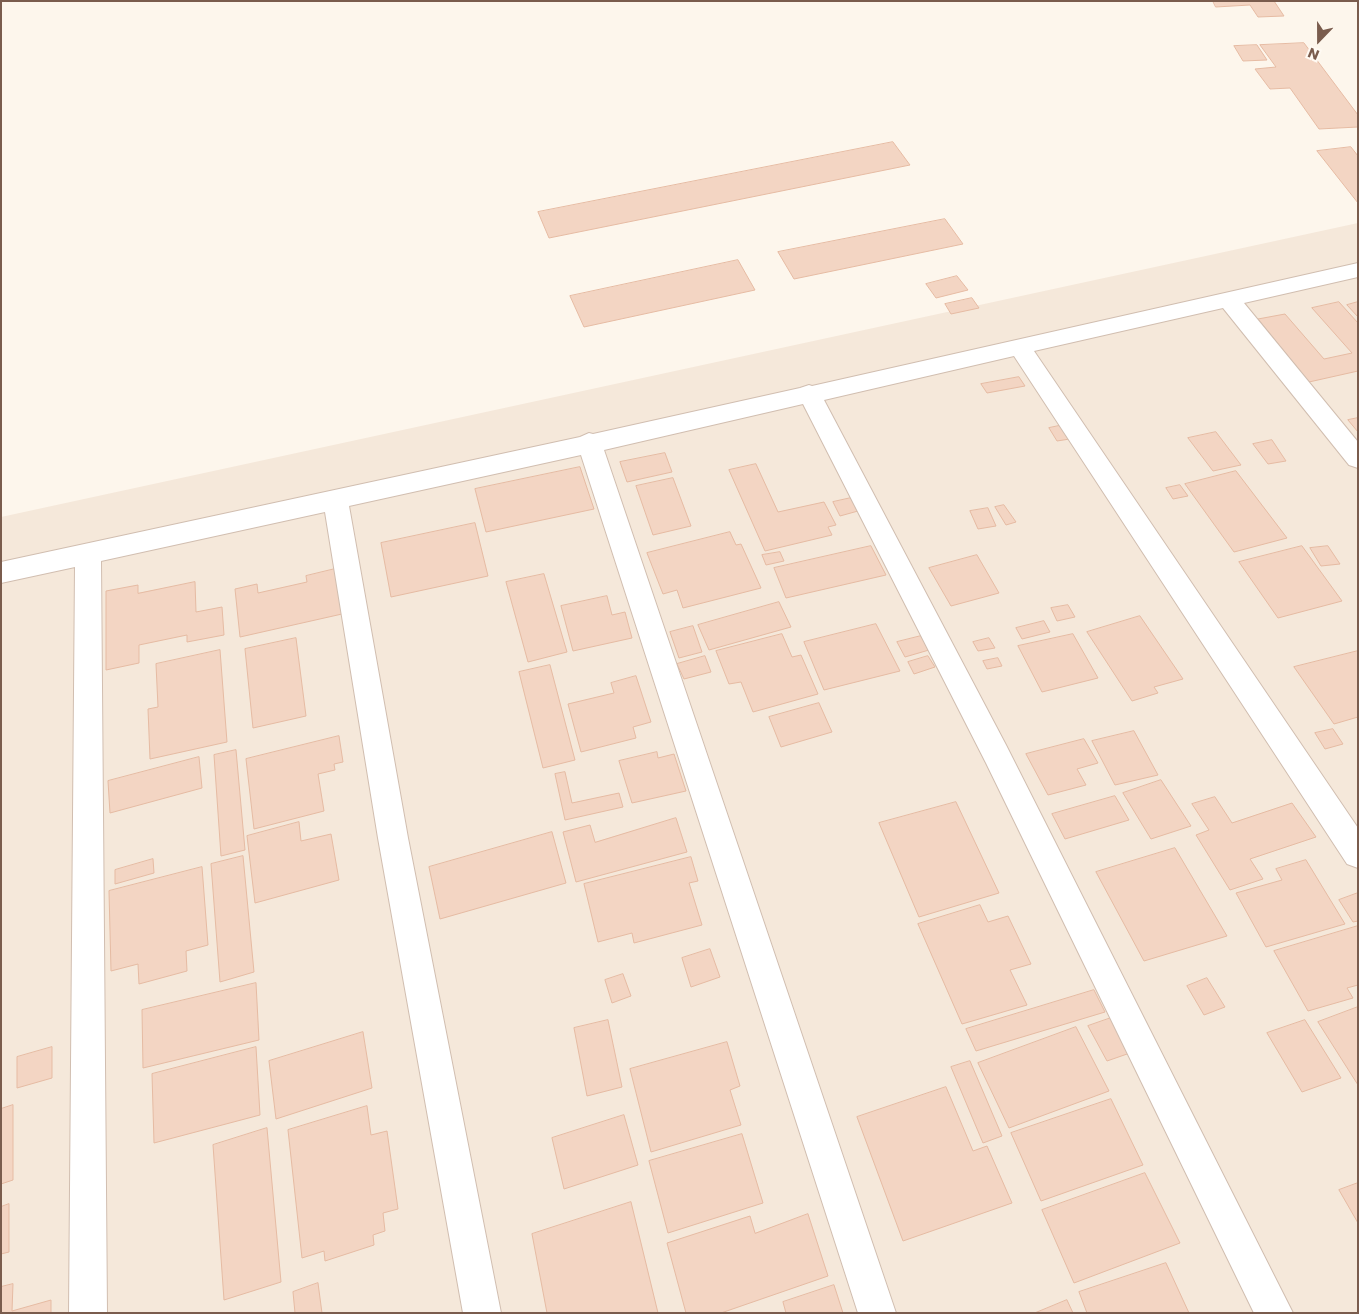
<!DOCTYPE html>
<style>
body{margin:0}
#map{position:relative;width:1359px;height:1314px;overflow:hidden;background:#fdf6ec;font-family:Poppins,sans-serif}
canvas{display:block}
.frame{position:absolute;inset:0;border:2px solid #7a5c4d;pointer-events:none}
.north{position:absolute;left:1294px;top:15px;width:50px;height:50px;-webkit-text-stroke:4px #fffaf3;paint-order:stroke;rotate:202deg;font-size:14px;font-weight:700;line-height:20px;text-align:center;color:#7a5c4d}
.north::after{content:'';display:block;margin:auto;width:18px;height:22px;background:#7a5c4d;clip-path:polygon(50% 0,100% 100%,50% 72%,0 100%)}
</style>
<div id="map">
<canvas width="1359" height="1314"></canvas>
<div class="frame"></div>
<div class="north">N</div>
</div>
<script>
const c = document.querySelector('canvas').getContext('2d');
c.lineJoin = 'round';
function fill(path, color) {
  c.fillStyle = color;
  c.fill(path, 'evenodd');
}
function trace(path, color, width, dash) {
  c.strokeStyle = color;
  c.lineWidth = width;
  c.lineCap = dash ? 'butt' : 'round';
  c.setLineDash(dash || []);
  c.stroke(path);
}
const residential = new Path2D(`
 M 1358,223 L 1358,1313 L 1,1313 L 1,517 Z`);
const building = new Path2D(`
 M 1213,1 L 1274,1 L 1284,16 L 1258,17 L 1250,5 L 1216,7 Z
 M 1304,43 L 1358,115 L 1358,127 L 1319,129 L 1290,88 L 1270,89 L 1255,69 L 1276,67 L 1260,45 Z
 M 1257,45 L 1267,60 L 1243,61 L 1234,46 Z
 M 893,142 L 910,165 L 549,238 L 538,212 Z
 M 1351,147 L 1358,156 L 1358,203 L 1317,151 Z
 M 945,219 L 963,244 L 794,279 L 778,252 Z
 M 738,260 L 755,290 L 584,327 L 570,296 Z
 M 957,276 L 968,290 L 936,298 L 926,284 Z
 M 972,298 L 979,308 L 951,314 L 945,304 Z
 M 1339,302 L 1358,323 L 1358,371 L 1309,382 L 1258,319 L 1285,314 L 1324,359 L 1352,353 L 1312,308 Z
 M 1358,302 L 1358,317 L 1347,305 Z
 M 1019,377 L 1025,386 L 987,393 L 981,384 Z
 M 1358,418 L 1358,432 L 1348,420 Z
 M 1068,424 L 1076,438 L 1057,441 L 1049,428 Z
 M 1216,432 L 1241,465 L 1213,471 L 1188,438 Z
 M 1272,440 L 1286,461 L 1268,464 L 1253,444 Z
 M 665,453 L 672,472 L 627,482 L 620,462 Z
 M 756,464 L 778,512 L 824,502 L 836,525 L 828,527 L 832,535 L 765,551 L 729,470 Z
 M 580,467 L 594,509 L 486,532 L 475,489 Z
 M 1236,471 L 1287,538 L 1234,552 L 1185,484 Z
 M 673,478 L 691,526 L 653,535 L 636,486 Z
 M 1180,485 L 1188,496 L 1173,499 L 1166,488 Z
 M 851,498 L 858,511 L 840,516 L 833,502 Z
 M 1004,505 L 1016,522 L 1006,525 L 995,507 Z
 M 988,508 L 996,526 L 978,529 L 970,511 Z
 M 475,523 L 488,576 L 391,597 L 381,543 Z
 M 730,532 L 736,545 L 741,544 L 761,588 L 683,608 L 677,590 L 663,594 L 647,553 Z
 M 871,546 L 886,575 L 786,598 L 774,568 Z
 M 1302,546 L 1342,601 L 1278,618 L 1239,562 Z
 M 1328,546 L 1340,564 L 1321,566 L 1310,548 Z
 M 780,552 L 784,561 L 766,565 L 762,555 Z
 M 977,555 L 999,593 L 951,606 L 929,568 Z
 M 335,569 L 342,614 L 240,637 L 235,589 L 257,584 L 258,593 L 307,582 L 306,576 Z
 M 544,574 L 567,652 L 528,662 L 506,582 Z
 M 195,582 L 196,612 L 222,607 L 224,635 L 187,642 L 187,635 L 139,645 L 139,663 L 106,670 L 106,591 L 138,585 L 138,593 Z
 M 607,596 L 612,615 L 625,612 L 632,638 L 573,651 L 561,606 Z
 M 779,602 L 791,627 L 709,650 L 698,625 Z
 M 1068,605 L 1075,617 L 1057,621 L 1051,608 Z
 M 1140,616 L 1183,679 L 1154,687 L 1158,693 L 1132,701 L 1087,632 Z
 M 1044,621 L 1050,632 L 1022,639 L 1016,628 Z
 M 876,624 L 900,671 L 824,690 L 804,642 Z
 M 693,626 L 702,652 L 679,658 L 670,632 Z
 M 782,634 L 792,657 L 801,655 L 818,694 L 753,712 L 741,682 L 729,684 L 716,651 Z
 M 1073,634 L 1098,678 L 1042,692 L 1018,646 Z
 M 921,636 L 929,650 L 905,657 L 897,642 Z
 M 296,638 L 306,716 L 253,728 L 245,649 Z
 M 989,638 L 995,648 L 978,651 L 973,642 Z
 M 220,650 L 227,742 L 150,759 L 148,709 L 158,707 L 156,664 Z
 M 1358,651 L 1358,717 L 1334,724 L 1294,667 Z
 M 705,656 L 711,672 L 684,679 L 677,664 Z
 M 928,656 L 935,667 L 914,674 L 908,662 Z
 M 998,658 L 1002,666 L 987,669 L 983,661 Z
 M 550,665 L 575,760 L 543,768 L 519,672 Z
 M 636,676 L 651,722 L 633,727 L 636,738 L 581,752 L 568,704 L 614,693 L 611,683 Z
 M 819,703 L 832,732 L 781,747 L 769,717 Z
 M 1333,729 L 1343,744 L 1325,749 L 1315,733 Z
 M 1134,731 L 1158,775 L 1115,785 L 1092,741 Z
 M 339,736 L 343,762 L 334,764 L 335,770 L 318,774 L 324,811 L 254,829 L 246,759 Z
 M 1084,739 L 1098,763 L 1077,769 L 1086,785 L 1048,795 L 1026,754 Z
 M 236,750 L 245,850 L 221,856 L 214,755 Z
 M 657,752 L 658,758 L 674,754 L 686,791 L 632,803 L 619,761 Z
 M 199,757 L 202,788 L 110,813 L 108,781 Z
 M 565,772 L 572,803 L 619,793 L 623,807 L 565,820 L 555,774 Z
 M 1161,780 L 1191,826 L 1151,839 L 1123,793 Z
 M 1115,796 L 1129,820 L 1065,839 L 1052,814 Z
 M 1215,797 L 1232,823 L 1292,803 L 1316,837 L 1250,859 L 1263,879 L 1230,890 L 1196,835 L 1209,830 L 1192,804 Z
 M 956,802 L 999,893 L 919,917 L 879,823 Z
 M 676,818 L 687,852 L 576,882 L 563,832 L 590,825 L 595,842 Z
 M 299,822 L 301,841 L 331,834 L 339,880 L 255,903 L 247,836 Z
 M 552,832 L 566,883 L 440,919 L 429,867 Z
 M 1175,848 L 1227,936 L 1144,961 L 1096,872 Z
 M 243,856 L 254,972 L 220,982 L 211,864 Z
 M 691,857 L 698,881 L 689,883 L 702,925 L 634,943 L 632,933 L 598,942 L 584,884 Z
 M 153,859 L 154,873 L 115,884 L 115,870 Z
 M 1306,860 L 1345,924 L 1266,947 L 1236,893 L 1282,880 L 1276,869 Z
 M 202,867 L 208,945 L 186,951 L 187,971 L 139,984 L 138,964 L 111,971 L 109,891 Z
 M 1358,893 L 1358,921 L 1353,922 L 1339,900 Z
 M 980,905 L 988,922 L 1008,916 L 1031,964 L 1010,970 L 1027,1005 L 962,1024 L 918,924 Z
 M 1358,926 L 1358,985 L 1347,988 L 1353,998 L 1308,1011 L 1274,951 Z
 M 710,949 L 720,977 L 691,987 L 682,958 Z
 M 623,974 L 631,996 L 612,1003 L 605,980 Z
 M 1207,978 L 1225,1007 L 1204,1015 L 1187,986 Z
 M 256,983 L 259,1040 L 143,1068 L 142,1010 Z
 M 1094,990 L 1105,1012 L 976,1051 L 966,1029 Z
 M 1358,1007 L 1358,1085 L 1318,1022 Z
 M 1111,1018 L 1130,1053 L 1107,1061 L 1088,1026 Z
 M 608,1020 L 622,1087 L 587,1096 L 574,1028 Z
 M 1305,1020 L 1341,1078 L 1302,1092 L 1267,1033 Z
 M 1076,1027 L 1109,1091 L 1009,1128 L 978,1063 Z
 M 363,1032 L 372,1088 L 276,1119 L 269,1061 Z
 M 727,1042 L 740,1086 L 730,1090 L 741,1125 L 651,1152 L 630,1069 Z
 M 52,1047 L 52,1078 L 17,1088 L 17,1057 Z
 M 256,1047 L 260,1115 L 154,1143 L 152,1074 Z
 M 970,1061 L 1002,1136 L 983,1143 L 951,1067 Z
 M 946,1087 L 973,1151 L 987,1146 L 1012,1203 L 903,1241 L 857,1117 Z
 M 1111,1099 L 1143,1165 L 1041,1201 L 1011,1133 Z
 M 13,1105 L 13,1180 L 1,1184 L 1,1109 Z
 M 367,1106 L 371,1135 L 387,1131 L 398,1209 L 383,1213 L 385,1231 L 373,1235 L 374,1245 L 325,1261 L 324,1251 L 302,1258 L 288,1130 Z
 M 624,1115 L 638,1165 L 564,1189 L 552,1138 Z
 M 267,1128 L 281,1282 L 224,1300 L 213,1145 Z
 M 742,1134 L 763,1203 L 668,1233 L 649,1161 Z
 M 1145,1173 L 1180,1243 L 1074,1283 L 1042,1210 Z
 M 1358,1183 L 1358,1223 L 1339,1190 Z
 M 631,1202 L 658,1313 L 547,1313 L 532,1234 Z
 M 9,1204 L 9,1252 L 1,1254 L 1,1207 Z
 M 808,1214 L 828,1276 L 721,1313 L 686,1313 L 667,1243 L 750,1216 L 755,1233 Z
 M 1166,1263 L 1189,1313 L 1087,1313 L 1079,1292 Z
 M 318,1283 L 322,1313 L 295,1313 L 293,1292 Z
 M 13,1284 L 12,1311 L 51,1300 L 51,1313 L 1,1313 L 1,1287 Z
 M 834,1285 L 843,1313 L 786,1313 L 783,1302 Z
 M 1067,1300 L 1073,1313 L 1035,1313 Z`);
const minor = new Path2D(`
 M 1358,263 L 1358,277 L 1244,303 L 1358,442 L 1358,468 L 1349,465 L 1223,308 L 1034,351 L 1358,828 L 1358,868 L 1347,864 L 1014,356 L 824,400 L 1006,745 L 1293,1313 L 1254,1313 L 986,763 L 803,404 L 604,450 L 896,1313 L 858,1313 L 581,455 L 349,506 L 408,838 L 501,1313 L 463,1313 L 378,838 L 325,512 L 101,561 L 107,1313 L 69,1313 L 75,567 L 1,583 L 1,562 L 580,437 L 589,433 L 593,434 L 800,388 L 809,385 L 812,386 Z`);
fill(residential, '#f5e8da');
fill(building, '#f3d5c3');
trace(building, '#e6bba3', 1);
trace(minor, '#d1beb0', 2);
fill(minor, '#fff');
</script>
